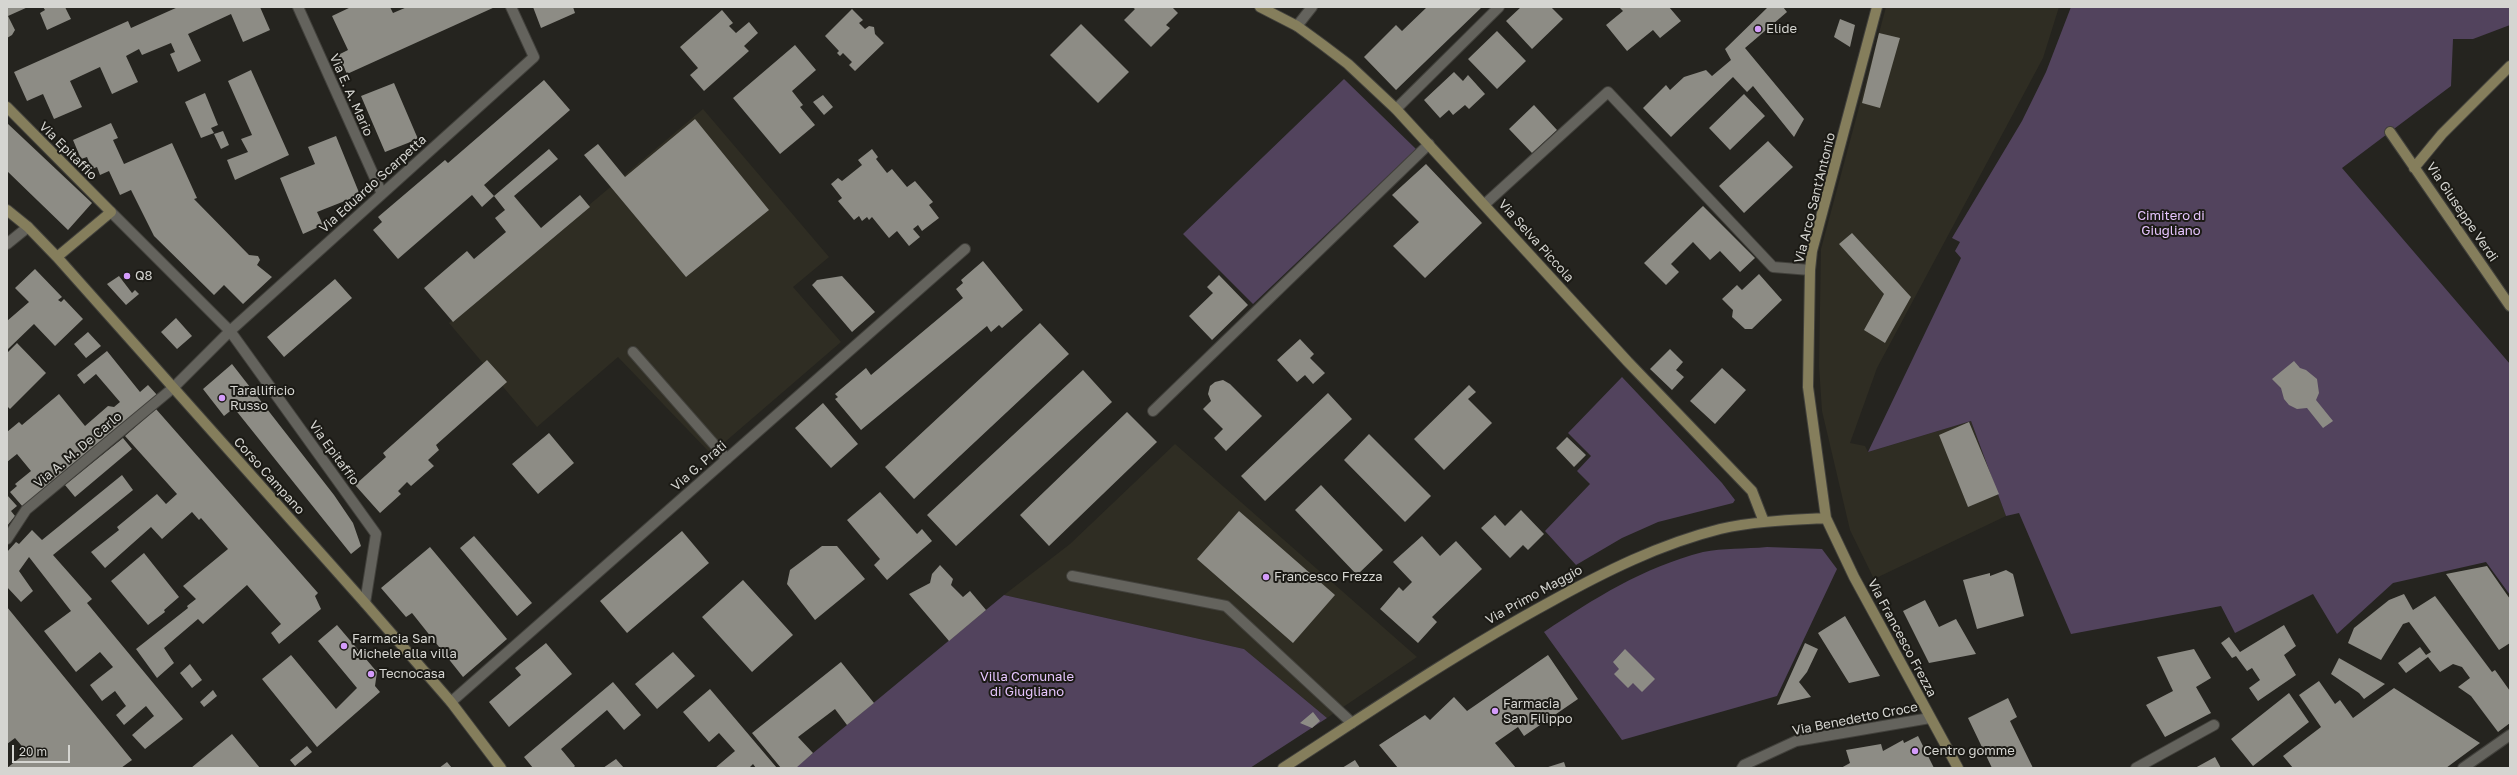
<!DOCTYPE html>
<style>
body{margin:0}
#map{position:relative;width:2517px;height:775px;overflow:hidden;background:#25241f;font-family:"Golos Text",sans-serif}
canvas{display:block}
.frame{position:absolute;inset:0;border:8px solid #d5d5d1;pointer-events:none}
.scale{position:absolute;left:12px;top:745px;width:58px;height:18px;box-sizing:border-box;border:2px solid #d5d5d1;border-top:0;padding-left:5px;font-size:12px;line-height:14px;white-space:nowrap;color:#d5d5d1;-webkit-text-stroke:3px #1b1a15;paint-order:stroke}
</style>
<div id="map">
<canvas width="2517" height="775"></canvas>
<div class="frame"></div>
<div class="scale">20 m</div>
</div>
<script>
const c = document.querySelector('canvas').getContext('2d');
c.lineJoin = 'round';
function fill(path, color) {
  c.fillStyle = color;
  c.fill(path, 'evenodd');
}
function trace(path, color, width, dash) {
  c.strokeStyle = color;
  c.lineWidth = width;
  c.lineCap = dash ? 'butt' : 'round';
  c.setLineDash(dash || []);
  c.stroke(path);
}
function label(font, color, halo, rows, align = 'center') {
  c.font = font + ' "Golos Text",sans-serif';
  c.lineWidth = 4;
  c.setLineDash([]);
  c.textBaseline = 'middle';
  c.strokeStyle = halo;
  c.fillStyle = color;
  for (const [text, x, y, turn = 0] of rows) {
    c.save();
    c.translate(x, y);
    c.rotate((+turn || 0) * Math.PI / 180);
    c.textAlign = isNaN(turn) ? turn : align;
    if (halo) c.strokeText(text, 0, 0);
    c.fillText(text, 0, 0);
    c.restore();
  }
}
const built = new Path2D(`
 M 1886,7 L 2059,7 L 2043,58 L 1877,368 L 1850,443 L 1865,446 L 1868,452 L 1971,421 L 2006,516 L 1874,579 L 1850,530 L 1822,411 L 1819,366 L 1821,249 Z
 M 703,109 L 829,257 L 793,287 L 841,342 L 711,454 L 618,357 L 537,427 L 449,323 Z
 M 1175,444 L 1417,657 L 1327,718 L 1244,649 L 1004,595 L 1070,544 Z`);
const green = new Path2D(`
 M 2071,7 L 2510,7 L 2510,25 L 2473,39 L 2453,39 L 2451,86 L 2342,168 L 2510,364 L 2510,595 L 2486,562 L 2393,583 L 2337,634 L 2313,594 L 2235,633 L 2221,606 L 2071,634 L 2019,513 L 2006,516 L 1971,421 L 1868,452 L 1961,258 L 1955,251 L 1960,242 L 1952,238 L 2022,121 L 2046,72 Z
 M 1344,79 L 1416,149 L 1253,304 L 1183,234 Z
 M 1622,377 L 1722,483 L 1735,500 L 1733,503 L 1658,522 L 1622,538 L 1576,565 L 1545,531 L 1590,484 L 1577,471 L 1591,456 L 1568,433 Z
 M 1767,547 L 1822,549 L 1837,569 L 1777,696 L 1622,740 L 1544,632 C 1593,599 1644,567 1703,552 C 1723,548 1746,549 1767,547 Z
 M 1004,595 L 1244,649 L 1327,718 L 1250,768 L 795,768 Z`);
const building = new Path2D(`
 M 7,7 L 28,7 L 8,16 L 15,30 L 12,35 L 7,38 Z
 M 43,7 L 65,7 L 71,19 L 47,30 L 40,13 L 45,10 Z
 M 178,7 L 260,7 L 270,30 L 243,42 L 231,14 L 188,34 L 201,61 L 178,72 L 170,54 L 175,52 L 171,43 L 142,55 L 139,49 L 126,56 L 138,82 L 112,94 L 100,67 L 70,81 L 82,107 L 54,119 L 43,94 L 27,101 L 14,72 L 128,21 L 131,28 Z
 M 351,7 L 390,7 L 393,13 L 407,7 L 495,7 L 347,74 L 338,55 L 348,50 L 332,16 Z
 M 533,7 L 573,7 L 575,13 L 541,28 Z
 M 1132,7 L 1172,7 L 1178,13 L 1166,25 L 1170,28 L 1151,47 L 1124,20 L 1135,9 Z
 M 1427,7 L 1482,7 L 1396,90 L 1364,57 L 1396,25 L 1402,31 Z
 M 1521,7 L 1551,7 L 1563,19 L 1532,49 L 1506,21 Z
 M 1619,7 L 1669,7 L 1681,21 L 1660,38 L 1653,30 L 1627,51 L 1606,25 L 1623,11 Z
 M 1768,7 L 1783,7 L 1787,12 L 1745,48 L 1804,119 L 1794,137 L 1753,86 L 1747,92 L 1733,77 L 1671,137 L 1643,108 L 1666,85 L 1670,90 L 1684,77 L 1706,70 L 1712,76 L 1731,60 L 1725,49 Z
 M 852,9 L 863,20 L 859,23 L 865,29 L 869,26 L 874,27 L 875,34 L 884,43 L 855,71 L 849,65 L 852,62 L 843,53 L 840,56 L 837,53 L 839,51 L 825,36 Z
 M 722,10 L 733,23 L 729,26 L 736,33 L 749,22 L 758,33 L 744,46 L 749,51 L 704,91 L 690,75 L 698,68 L 680,47 Z
 M 1840,19 L 1855,25 L 1850,47 L 1834,37 Z
 M 1081,24 L 1129,72 L 1098,103 L 1050,55 Z
 M 1497,31 L 1526,61 L 1497,89 L 1468,59 Z
 M 1879,33 L 1900,38 L 1880,108 L 1862,103 Z
 M 795,45 L 816,70 L 792,91 L 803,105 L 800,107 L 815,125 L 780,154 L 733,98 Z
 M 251,70 L 289,155 L 235,180 L 227,160 L 248,152 L 241,139 L 252,135 L 228,81 Z
 M 1454,72 L 1463,81 L 1468,75 L 1485,94 L 1469,109 L 1465,105 L 1453,115 L 1449,110 L 1440,118 L 1424,100 Z
 M 544,80 L 570,110 L 484,185 L 494,196 L 482,207 L 472,195 L 398,259 L 373,230 L 382,222 L 378,217 L 445,160 L 448,163 Z
 M 394,83 L 418,139 L 385,152 L 361,96 Z
 M 205,93 L 218,125 L 211,128 L 214,133 L 201,138 L 185,102 Z
 M 1744,94 L 1765,116 L 1730,150 L 1709,128 Z
 M 823,95 L 833,107 L 824,115 L 813,102 Z
 M 1534,105 L 1557,130 L 1532,153 L 1509,129 Z
 M 695,119 L 769,210 L 686,277 L 584,155 L 598,144 L 625,177 Z
 M 7,123 L 92,203 L 68,230 L 7,171 Z
 M 111,123 L 118,138 L 113,140 L 124,164 L 172,143 L 197,198 L 194,199 L 249,255 L 258,256 L 260,260 L 257,265 L 272,277 L 243,304 L 224,285 L 214,295 L 154,236 L 131,190 L 120,195 L 109,171 L 100,175 L 97,167 L 92,169 L 87,157 L 81,159 L 73,140 Z
 M 223,131 L 229,145 L 221,149 L 214,134 Z
 M 336,136 L 360,195 L 317,212 L 323,225 L 303,234 L 280,178 L 315,164 L 308,147 Z
 M 1768,141 L 1793,167 L 1744,213 L 1719,186 Z
 M 549,149 L 558,159 L 514,196 L 541,228 L 580,195 L 590,207 L 453,322 L 424,288 L 467,251 L 474,259 L 506,232 L 495,218 L 505,210 L 494,196 Z
 M 872,149 L 878,157 L 876,159 L 887,173 L 892,169 L 907,187 L 915,181 L 933,202 L 929,205 L 939,218 L 922,231 L 918,225 L 913,229 L 920,237 L 909,246 L 897,231 L 889,238 L 872,217 L 869,220 L 867,217 L 862,221 L 859,216 L 854,220 L 838,201 L 842,198 L 831,184 L 838,178 L 842,181 L 862,165 L 858,160 Z
 M 1426,164 L 1482,223 L 1425,278 L 1393,246 L 1419,222 L 1392,195 Z
 M 1703,206 L 1755,258 L 1740,272 L 1720,251 L 1710,260 L 1693,242 L 1671,264 L 1679,272 L 1666,285 L 1644,263 Z
 M 1852,233 L 1911,297 L 1885,343 L 1864,330 L 1884,294 L 1839,244 Z
 M 983,261 L 1023,310 L 1002,328 L 999,325 L 991,332 L 987,326 L 861,430 L 835,399 L 838,397 L 835,394 L 866,368 L 871,375 L 963,298 L 956,289 L 963,283 L 961,280 Z
 M 35,269 L 62,297 L 58,300 L 61,302 L 64,299 L 83,319 L 55,346 L 34,324 L 7,350 L 7,321 L 29,302 L 15,288 Z
 M 1759,274 L 1782,300 L 1752,329 L 1745,329 L 1732,317 L 1733,310 L 1722,299 L 1737,285 L 1742,290 Z
 M 1219,275 L 1248,305 L 1212,340 L 1189,316 L 1213,293 L 1207,287 Z
 M 119,276 L 132,293 L 135,290 L 139,294 L 126,305 L 107,284 Z
 M 842,276 L 875,312 L 852,332 L 812,285 L 817,280 Z
 M 335,279 L 352,298 L 284,357 L 267,337 Z
 M 176,318 L 192,336 L 177,349 L 161,332 Z
 M 1040,323 L 1069,354 L 914,499 L 885,467 Z
 M 88,332 L 101,346 L 86,358 L 74,344 Z
 M 1300,339 L 1314,354 L 1310,358 L 1325,373 L 1313,384 L 1305,375 L 1297,382 L 1277,360 Z
 M 17,343 L 46,373 L 10,409 L 7,406 L 7,353 Z
 M 1670,349 L 1683,362 L 1676,370 L 1684,377 L 1672,390 L 1650,369 Z
 M 107,351 L 140,392 L 148,385 L 158,396 L 23,507 L 10,492 L 17,486 L 15,484 L 31,471 L 17,454 L 7,462 L 7,432 L 19,422 L 22,425 L 59,394 L 85,426 L 108,406 L 114,407 L 120,402 L 96,374 L 84,384 L 77,375 Z
 M 487,360 L 507,382 L 436,445 L 439,450 L 428,460 L 434,466 L 411,486 L 407,482 L 398,491 L 401,494 L 380,513 L 355,485 L 386,457 L 383,453 Z
 M 2294,361 L 2300,368 L 2306,370 L 2317,379 L 2319,393 L 2316,400 L 2333,421 L 2323,428 L 2307,408 L 2297,409 L 2289,405 L 2284,399 L 2281,388 L 2272,379 Z
 M 232,364 L 334,495 L 353,523 L 361,546 L 351,554 L 234,408 L 224,416 L 203,389 Z
 M 1722,368 L 1746,390 L 1715,424 L 1690,401 Z
 M 1083,370 L 1112,402 L 956,546 L 927,515 Z
 M 1223,380 L 1230,384 L 1262,416 L 1226,451 L 1214,438 L 1223,429 L 1203,409 L 1211,401 L 1208,394 L 1210,386 L 1215,382 Z
 M 1469,385 L 1476,392 L 1468,399 L 1492,423 L 1444,470 L 1414,439 Z
 M 1328,393 L 1352,419 L 1265,501 L 1241,476 Z
 M 823,403 L 858,444 L 831,468 L 795,428 Z
 M 156,409 L 318,593 L 315,596 L 321,609 L 279,644 L 271,633 L 281,624 L 247,585 L 203,624 L 198,619 L 164,648 L 174,663 L 157,678 L 136,649 L 188,608 L 187,606 L 196,599 L 183,586 L 228,549 L 201,518 L 199,520 L 192,512 L 162,539 L 151,527 L 105,568 L 91,552 L 119,530 L 117,527 L 157,494 L 166,504 L 177,494 L 125,436 Z
 M 1127,412 L 1157,442 L 1049,546 L 1020,515 Z
 M 1969,422 L 1999,494 L 1968,507 L 1939,435 Z
 M 549,433 L 574,463 L 538,494 L 512,464 Z
 M 1369,434 L 1431,496 L 1405,522 L 1344,460 Z
 M 1567,437 L 1586,455 L 1574,467 L 1556,448 Z
 M 123,438 L 132,449 L 75,497 L 65,485 Z
 M 122,475 L 133,490 L 53,555 L 92,599 L 87,603 L 183,719 L 145,749 L 132,735 L 154,716 L 146,706 L 124,725 L 116,715 L 126,706 L 115,691 L 102,701 L 90,685 L 113,667 L 100,652 L 76,672 L 44,631 L 71,611 L 29,557 L 19,571 L 33,591 L 21,602 L 7,587 L 7,552 L 16,542 L 19,544 L 32,530 L 42,540 Z
 M 1321,485 L 1383,550 L 1357,575 L 1295,510 Z
 M 880,492 L 917,534 L 922,529 L 932,541 L 887,580 L 874,565 L 880,559 L 847,520 Z
 M 7,495 L 17,506 L 11,511 L 15,516 L 7,526 Z
 M 1521,510 L 1544,534 L 1528,550 L 1523,545 L 1510,558 L 1481,528 L 1495,515 L 1505,526 Z
 M 1239,511 L 1335,595 L 1293,643 L 1197,559 Z
 M 682,531 L 709,563 L 627,633 L 600,601 Z
 M 474,536 L 532,603 L 517,616 L 460,548 Z
 M 1422,536 L 1440,556 L 1456,541 L 1482,569 L 1432,617 L 1437,622 L 1418,643 L 1380,609 L 1399,587 L 1403,591 L 1412,582 L 1393,562 Z
 M 822,546 L 837,546 L 865,579 L 815,620 L 787,584 L 790,570 Z
 M 430,547 L 507,639 L 463,677 L 412,613 L 406,617 L 381,588 Z
 M 144,553 L 179,597 L 164,610 L 165,612 L 148,625 L 111,581 Z
 M 940,565 L 953,579 L 951,585 L 963,597 L 970,591 L 986,610 L 949,641 L 909,594 L 930,583 L 932,574 Z
 M 2487,566 L 2510,599 L 2510,643 L 2499,650 L 2446,574 Z
 M 2006,570 L 2013,574 L 2024,616 L 1977,629 L 1963,580 L 1990,573 L 1990,576 Z
 M 743,580 L 793,635 L 752,672 L 702,617 Z
 M 2404,594 L 2413,610 L 2435,596 L 2492,672 L 2495,670 L 2510,691 L 2510,723 L 2498,732 L 2471,696 L 2458,687 L 2470,678 L 2462,667 L 2453,664 L 2440,672 L 2428,657 L 2406,673 L 2398,663 L 2420,647 L 2426,655 L 2431,652 L 2409,622 L 2403,624 L 2381,660 L 2348,643 L 2354,628 L 2389,600 Z
 M 1925,600 L 1939,627 L 1956,619 L 1976,654 L 1929,663 L 1903,611 Z
 M 7,607 L 132,760 L 121,768 L 7,768 L 27,752 L 15,738 L 7,744 Z
 M 1845,616 L 1880,676 L 1849,683 L 1818,633 Z
 M 337,625 L 377,672 L 375,686 L 380,692 L 317,747 L 262,679 L 291,655 L 336,709 L 357,688 L 318,641 Z
 M 2284,625 L 2296,646 L 2284,655 L 2296,675 L 2258,701 L 2249,688 L 2260,680 L 2252,668 L 2247,671 L 2236,656 L 2232,658 L 2221,643 L 2229,637 L 2240,652 Z
 M 546,643 L 572,674 L 509,727 L 489,702 L 521,675 L 515,668 Z
 M 1805,643 L 1818,649 L 1807,672 L 1799,682 L 1811,697 L 1777,705 Z
 M 1625,649 L 1655,679 L 1642,692 L 1633,683 L 1628,688 L 1614,674 L 1619,669 L 1613,662 Z
 M 2194,649 L 2211,678 L 2196,687 L 2211,713 L 2165,737 L 2146,705 L 2173,691 L 2157,657 Z
 M 673,652 L 695,676 L 657,709 L 635,684 Z
 M 1548,655 L 1578,699 L 1524,736 L 1518,727 L 1495,743 L 1516,768 L 1398,768 L 1379,745 L 1425,715 L 1430,720 L 1454,697 L 1467,711 Z
 M 2339,658 L 2385,684 L 2364,699 L 2359,693 L 2331,674 Z
 M 841,662 L 874,703 L 847,725 L 835,709 L 798,737 L 813,753 L 796,768 L 781,768 L 752,733 Z
 M 190,664 L 202,680 L 192,688 L 180,673 Z
 M 2319,681 L 2335,704 L 2340,700 L 2353,718 L 2394,688 L 2480,743 L 2446,768 L 2293,768 L 2283,756 L 2321,727 L 2299,695 Z
 M 613,682 L 641,715 L 624,730 L 607,710 L 561,749 L 575,766 L 573,768 L 533,768 L 524,757 Z
 M 710,689 L 777,768 L 756,768 L 753,764 L 749,768 L 715,768 L 735,751 L 719,733 L 709,742 L 683,712 Z
 M 213,690 L 217,696 L 204,707 L 200,702 Z
 M 2289,693 L 2309,722 L 2253,766 L 2231,739 Z
 M 2008,698 L 2017,717 L 2010,721 L 2033,768 L 1992,768 L 1968,718 Z
 M 1313,712 L 1320,721 L 1312,728 L 1300,723 Z
 M 232,734 L 260,768 L 191,768 Z
 M 1918,736 L 1934,768 L 1841,768 L 1850,763 L 1846,750 L 1881,744 L 1883,751 L 1903,740 L 1904,743 Z
 M 307,746 L 312,752 L 295,766 L 290,760 Z
 M 2215,757 L 2221,768 L 2195,768 Z
 M 616,759 L 624,768 L 603,768 Z
 M 1355,760 L 1360,768 L 1342,768 Z
 M 447,762 L 452,768 L 439,768 Z
 M 1564,762 L 1566,768 L 1545,768 Z`);
const street = new Path2D(`
 M 298,7 L 382,194
 M 1297,26 L 1312,7
 M 1396,109 L 1499,7
 M 1485,204 L 1608,92 L 1773,267 L 1810,270
 M 111,212 L 230,331 L 376,534 L 365,603
 M 7,244 L 28,227
 M 633,352 L 727,459
 M 1153,411 L 1429,144
 M 7,539 L 26,510 L 173,388 L 230,331 L 534,57 L 511,7
 M 1072,576 L 1226,606 L 1352,723
 M 451,702 L 965,249
 M 1742,768 L 1744,765 L 1796,741 L 1930,718
 M 2136,768 L 2214,725
 M 2463,768 L 2510,735`);
const secondary = new Path2D(`
 M 1260,7 L 1297,26 L 1323,45 L 1348,64 L 1396,109 L 1628,362 L 1752,491 L 1764,522
 M 1877,7 L 1812,251 L 1810,270 L 1808,387 L 1826,518 L 1854,577 L 1958,768
 M 7,107 L 111,212 L 57,257
 M 2390,132 L 2510,306
 M 2414,168 L 2442,134 L 2510,66
 M 7,210 L 28,227 L 57,257 L 365,603 L 451,702 L 501,768
 M 1283,768 C 1371,711 1458,652 1550,602 C 1604,572 1660,544 1720,529 C 1755,521 1791,520 1826,518`);
const markers = [
 [1758,29,4,"#d49cfb"],
 [127,276,4,"#d49cfb"],
 [222,398,4,"#d49cfb"],
 [1266,577,4,"#d49cfb"],
 [344,646,4,"#d49cfb"],
 [371,674,4,"#d49cfb"],
 [1495,711,4,"#d49cfb"],
 [1915,751,4,"#d49cfb"]
];
const poiNames = [
 ["Elide",1766,29],
 ["Q8",135,276],
 ["Tarallificio",230,391],
 ["Russo",230,406],
 ["Francesco Frezza",1274,577],
 ["Farmacia San",352,639],
 ["Michele alla villa",352,654],
 ["Tecnocasa",379,674],
 ["Farmacia",1503,704],
 ["San Filippo",1503,719],
 ["Centro gomme",1923,751]
];
const streetNames = [
 ["Via E. A. Mario",351,95,66],
 ["Via Epitaffio",68,151,45],
 ["Via Eduardo Scarpetta",373,184,-42],
 ["Via Arco Sant'Antonio",1815,198,-76],
 ["Via Giuseppe Verdi",2462,212,56],
 ["Via Selva Piccola",1536,241,48],
 ["Via A. M. De Carlo",78,450,-40],
 ["Via Epitaffio",334,453,54],
 ["Via G. Prati",699,466,-41],
 ["Corso Campano",269,476,48],
 ["Via Primo Maggio",1534,595,-29],
 ["Via Francesco Frezza",1902,638,62],
 ["Via Benedetto Croce",1855,719,-11]
];
const parkNames = [
 ["Cimitero di",2171,216],
 ["Giugliano",2171,231],
 ["Villa Comunale",1027,677],
 ["di Giugliano",1027,692]
];
fill(built, '#2f2d23');
fill(green, '#52435d');
fill(building, '#8d8c85');
trace(street, '#42413c', 12);
trace(secondary, '#42413c', 12);
trace(street, '#64635d', 10);
trace(secondary, '#857e5c', 10);
for (const [x, y, r, color] of markers) {
  const dot = new Path2D();
  dot.arc(x, y, r, 0, 2 * Math.PI);
  c.fillStyle = color;
  c.fill(dot);
  trace(dot, '#1b1a15', 1.5);
}
label('13px', '#d5d5d1', '#1b1a15', poiNames, 'left');
label('13px', '#d5d5d1', '#1b1a15', streetNames);
label('13px', '#e6c5fe', '#1b1a15', parkNames);
</script>
